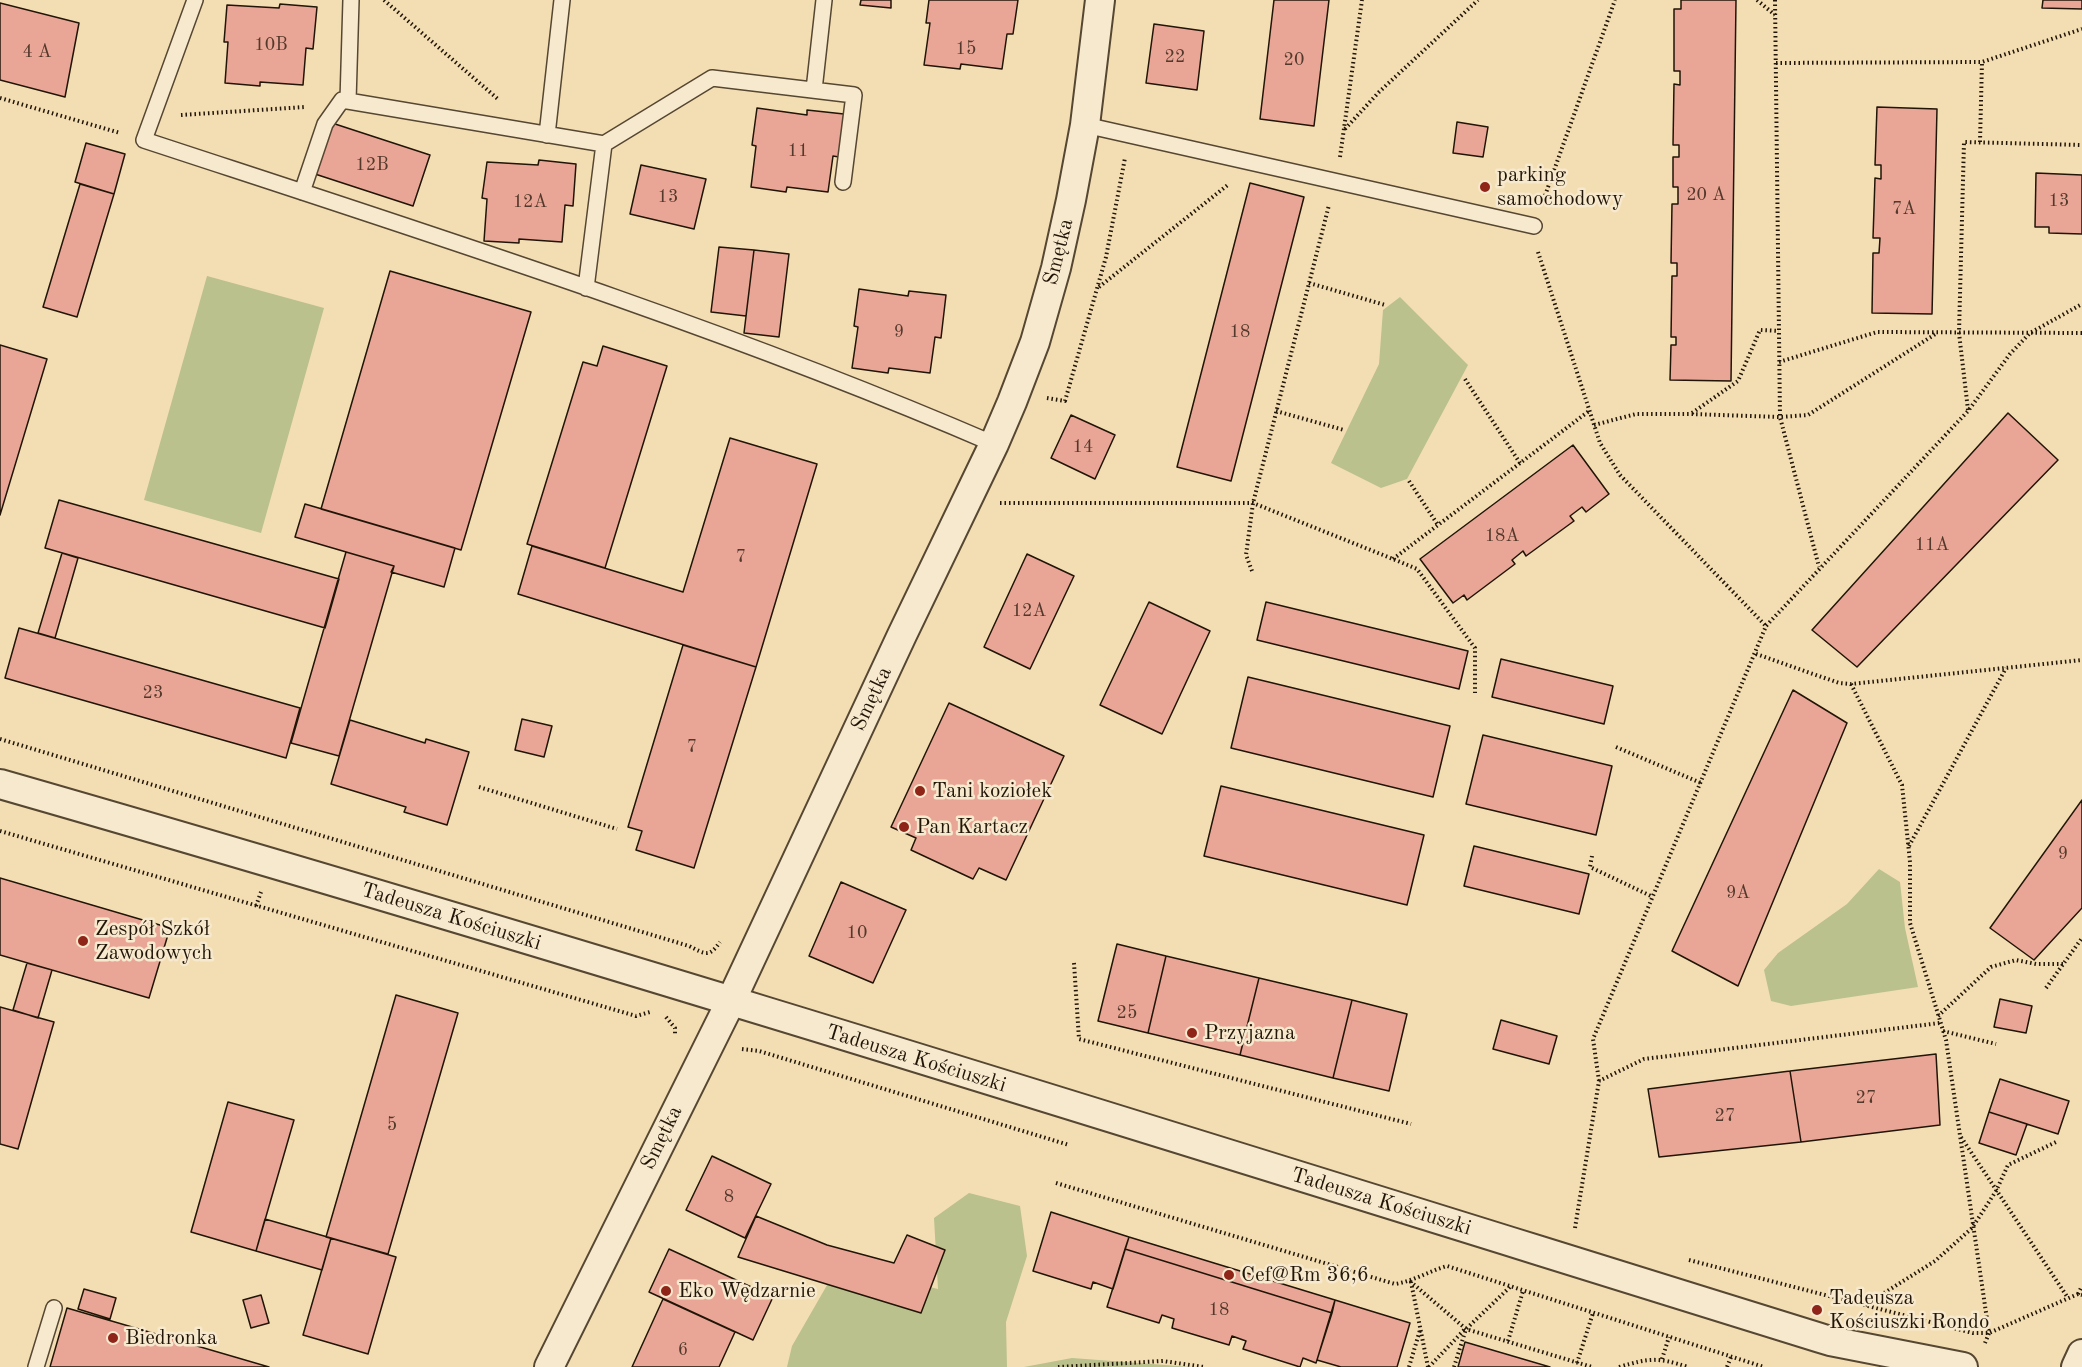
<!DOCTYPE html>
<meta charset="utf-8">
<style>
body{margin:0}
canvas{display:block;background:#f3ddb3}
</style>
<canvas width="2082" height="1367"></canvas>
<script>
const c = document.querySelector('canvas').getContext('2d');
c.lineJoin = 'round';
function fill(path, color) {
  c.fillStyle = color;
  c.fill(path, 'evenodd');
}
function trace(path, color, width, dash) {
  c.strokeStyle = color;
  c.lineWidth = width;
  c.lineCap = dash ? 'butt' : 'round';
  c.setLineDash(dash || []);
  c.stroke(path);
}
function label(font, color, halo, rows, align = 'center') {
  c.font = font + ' "Old Standard TT",serif';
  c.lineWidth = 5;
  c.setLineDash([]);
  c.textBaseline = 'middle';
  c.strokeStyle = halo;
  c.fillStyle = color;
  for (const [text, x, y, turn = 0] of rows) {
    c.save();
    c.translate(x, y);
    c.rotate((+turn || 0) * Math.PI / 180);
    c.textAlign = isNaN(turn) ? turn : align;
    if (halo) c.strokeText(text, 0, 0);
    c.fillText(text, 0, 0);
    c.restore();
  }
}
const green = new Path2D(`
 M 207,276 L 324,308 L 261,533 L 144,500 Z
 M 1400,297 L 1468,365 L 1407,479 L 1381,488 L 1331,463 L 1379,364 L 1383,310 Z
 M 1879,869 L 1900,882 L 1905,928 L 1918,987 L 1791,1006 L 1771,1001 L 1764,970 L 1778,953 L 1847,904 Z
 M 969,1193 L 1020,1206 L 1027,1256 L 1006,1322 L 1007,1367 L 787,1367 L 792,1346 L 834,1273 L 892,1278 L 938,1289 L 934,1218 Z
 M 1072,1358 L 1192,1367 L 1024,1367 Z`);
const building = new Path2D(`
 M 861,0 L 891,0 L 891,8 L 860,5 Z
 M 929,0 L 1018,0 L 1013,34 L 1007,34 L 1002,69 L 961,64 L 960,69 L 924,65 L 930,23 L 926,23 Z
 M 1274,0 L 1329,0 L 1314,126 L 1260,119 Z
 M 1681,0 L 1736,0 L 1731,381 L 1670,380 L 1671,345 L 1676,345 L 1676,337 L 1671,337 L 1672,276 L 1677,276 L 1677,263 L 1671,263 L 1672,204 L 1678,204 L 1678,187 L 1673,187 L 1673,157 L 1679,157 L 1679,145 L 1673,145 L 1674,84 L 1680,85 L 1680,71 L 1674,71 L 1674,9 L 1681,9 Z
 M 2043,0 L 2082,0 L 2082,9 L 2042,8 Z
 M 0,3 L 79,23 L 65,97 L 0,80 Z
 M 280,4 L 317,7 L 313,49 L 306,48 L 303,85 L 260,82 L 260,86 L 225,83 L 228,42 L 224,42 L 227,5 L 279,8 Z
 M 1154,24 L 1204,31 L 1197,90 L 1146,83 Z
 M 1877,107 L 1937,109 L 1932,314 L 1872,313 L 1873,253 L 1879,253 L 1880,238 L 1873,238 L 1875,178 L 1881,179 L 1881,165 L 1875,165 Z
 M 757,108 L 807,115 L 807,110 L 844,114 L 839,157 L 833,156 L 828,192 L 787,187 L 786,192 L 751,187 L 756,146 L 752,145 Z
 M 1457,122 L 1488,127 L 1483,157 L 1453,153 Z
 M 332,123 L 430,155 L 413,206 L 315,174 Z
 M 86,143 L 125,154 L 114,194 L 75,182 Z
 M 539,160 L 576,164 L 573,206 L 565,205 L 562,242 L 519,239 L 519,243 L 484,241 L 487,199 L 482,198 L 487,162 L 538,165 Z
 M 641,165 L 706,179 L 694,229 L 630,214 Z
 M 2036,173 L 2082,175 L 2082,234 L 2049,233 L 2049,227 L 2035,227 Z
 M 1250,183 L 1304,197 L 1231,481 L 1177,467 Z
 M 80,184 L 114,194 L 77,317 L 43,307 Z
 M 719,247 L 754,250 L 746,316 L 711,312 Z
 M 754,250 L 789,254 L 779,337 L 744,333 Z
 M 390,271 L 531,312 L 461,550 L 321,509 Z
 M 859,289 L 908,296 L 909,291 L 946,295 L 941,338 L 935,337 L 930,373 L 889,368 L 888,373 L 852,368 L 858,327 L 854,326 Z
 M 0,345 L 47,359 L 0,515 Z
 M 603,346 L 667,366 L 605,568 L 527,544 L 583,362 L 597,366 Z
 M 2008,413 L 2058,460 L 1857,667 L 1812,630 Z
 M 1071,415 L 1115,435 L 1095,479 L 1051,458 Z
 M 730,438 L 817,464 L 756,667 L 518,594 L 532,546 L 683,592 Z
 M 1573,445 L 1609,494 L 1586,512 L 1582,507 L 1570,516 L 1574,521 L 1526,556 L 1523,551 L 1512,560 L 1515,564 L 1467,600 L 1464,595 L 1453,603 L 1420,559 Z
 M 59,500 L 339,579 L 325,628 L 45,548 Z
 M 305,504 L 455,548 L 444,587 L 391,572 L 394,566 L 295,537 Z
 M 346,552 L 394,566 L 339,756 L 291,743 Z
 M 62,553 L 78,558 L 55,638 L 38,633 Z
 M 1027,554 L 1074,576 L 1030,669 L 984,647 Z
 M 1149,602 L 1210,631 L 1162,734 L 1100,705 Z
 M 1266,602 L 1468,651 L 1459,689 L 1257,640 Z
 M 19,628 L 300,708 L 286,758 L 5,678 Z
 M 683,645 L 756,667 L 694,868 L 636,850 L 642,831 L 628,827 Z
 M 1501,659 L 1613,686 L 1604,724 L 1492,697 Z
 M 1248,677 L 1450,726 L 1433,797 L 1231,748 Z
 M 1793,690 L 1847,723 L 1738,986 L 1672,951 Z
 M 949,703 L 1064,756 L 1006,880 L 979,868 L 973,879 L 911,850 L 916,838 L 891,827 Z
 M 522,719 L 552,726 L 544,757 L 515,750 Z
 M 350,720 L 425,743 L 426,739 L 469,752 L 447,825 L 404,812 L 406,807 L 331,784 Z
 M 1483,735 L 1612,766 L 1596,835 L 1466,804 Z
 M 1221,786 L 1424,835 L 1407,905 L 1204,856 Z
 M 2082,800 L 2082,908 L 2034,960 L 1990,928 Z
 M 1474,846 L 1589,874 L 1579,914 L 1464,886 Z
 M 0,878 L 170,928 L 149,998 L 0,955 Z
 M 841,882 L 906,910 L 873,983 L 809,956 Z
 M 1117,944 L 1166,956 L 1148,1033 L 1098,1021 Z
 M 1166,956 L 1259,978 L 1240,1055 L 1148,1033 Z
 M 27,963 L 52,970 L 38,1018 L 13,1010 Z
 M 1259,978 L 1352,1000 L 1333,1078 L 1240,1055 Z
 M 396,995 L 458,1013 L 388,1254 L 326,1237 Z
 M 2000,999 L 2032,1006 L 2026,1033 L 1994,1027 Z
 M 1352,1000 L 1407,1014 L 1389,1091 L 1333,1078 Z
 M 0,1007 L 54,1022 L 18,1149 L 0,1144 Z
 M 1501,1020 L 1557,1036 L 1549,1064 L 1493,1049 Z
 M 1936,1054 L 1940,1125 L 1801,1142 L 1790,1071 Z
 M 1790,1071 L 1801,1142 L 1659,1157 L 1648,1089 Z
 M 2000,1079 L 2069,1101 L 2058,1134 L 1989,1112 Z
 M 228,1102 L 294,1120 L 256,1251 L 191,1232 Z
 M 1989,1112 L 2027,1124 L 2016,1155 L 1979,1143 Z
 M 712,1156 L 771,1184 L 745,1238 L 686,1210 Z
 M 1051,1212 L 1129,1237 L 1113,1289 L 1093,1282 L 1091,1289 L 1033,1271 Z
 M 756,1216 L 827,1245 L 894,1263 L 907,1235 L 945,1250 L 921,1313 L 738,1257 Z
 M 265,1219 L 331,1238 L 322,1270 L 256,1251 Z
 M 1129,1237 L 1335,1300 L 1332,1313 L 1125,1249 Z
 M 331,1238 L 396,1257 L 368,1354 L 303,1335 Z
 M 669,1249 L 773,1297 L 753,1340 L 649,1292 Z
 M 1125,1249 L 1332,1313 L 1316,1363 L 1303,1358 L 1300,1367 L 1243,1349 L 1246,1341 L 1232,1336 L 1229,1345 L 1172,1328 L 1174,1319 L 1162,1315 L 1159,1323 L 1107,1307 Z
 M 84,1289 L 116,1298 L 110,1319 L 78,1309 Z
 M 261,1295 L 269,1323 L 251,1328 L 243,1300 Z
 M 663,1299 L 735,1332 L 719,1367 L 632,1367 Z
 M 1335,1300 L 1410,1323 L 1397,1367 L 1341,1367 L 1317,1360 Z
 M 67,1308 L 269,1367 L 50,1367 Z
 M 1465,1342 L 1550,1367 L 1458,1367 Z`);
const path = new Path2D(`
 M 384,0 L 499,100
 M 1757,0 L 1775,15
 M 1775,0 L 1780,417 L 1819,567
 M 1776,63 L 1982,62
 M 0,98 L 120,133
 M 181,115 L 305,107
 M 1345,129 L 1379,92 L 1478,0
 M 1980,142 L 1982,62 L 2082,29
 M 1340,157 L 1362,0
 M 1542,204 L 1615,0
 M 1538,252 L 1600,443 L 1620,475 L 1766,626
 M 1309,283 L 1385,305
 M 1099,287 L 1229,184
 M 1779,362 L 1877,332 L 2082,333
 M 1465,379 L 1520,463
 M 1047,398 L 1065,401 L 1106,257 L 1125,158
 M 1968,410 L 1959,333 L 1964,142 L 2082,145
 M 1276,411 L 1344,430
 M 1692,413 L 1738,381 L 1760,330 L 1779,331
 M 1594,425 L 1636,414 L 1691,414 L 1780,417 L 1808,415 L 1937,333
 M 1409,481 L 1438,525
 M 1000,503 L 1253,503 L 1393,559 L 1417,569 L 1475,648 L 1475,693
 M 1393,559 L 1589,411
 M 1252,571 L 1246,555 L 1253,503 L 1329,205
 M 1756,654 L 1839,683 L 1851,684 L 2082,660
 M 1851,684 L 1902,785 L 1910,862 L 1910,923 L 1946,1040 L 1989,1333 L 1985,1343
 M 0,739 L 689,946 C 705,954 709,958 720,942
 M 1616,747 L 1701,783
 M 479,787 L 617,829
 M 0,831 L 636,1016 L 650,1012
 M 1909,846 L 2006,668
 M 1592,856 L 1590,867 L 1653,897
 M 256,906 L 261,892
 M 1074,963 L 1079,1039 L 1411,1124
 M 2046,988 L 2082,938
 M 1938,1016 L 1991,967 L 2016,960 L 2036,964 L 2063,964
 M 666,1017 L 675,1028 L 675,1036
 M 1943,1031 L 1996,1044
 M 742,1049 L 759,1051 L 1069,1145
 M 1599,1081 L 1593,1039 L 1766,626 L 1968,411 L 2010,354 L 2030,333 L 2082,304
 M 1961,1137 L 2068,1298
 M 1056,1183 L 1395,1284 C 1414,1281 1429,1271 1447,1266 L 1764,1367
 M 1575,1228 L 1599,1081 L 1644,1059 L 1940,1023
 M 1689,1260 L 1973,1333 L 1989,1333 L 2078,1294 L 2082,1295
 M 2078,1294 L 2082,1286
 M 1865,1305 L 1935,1261 L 1972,1228 L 1996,1191 L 2008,1165 L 2056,1142
 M 1508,1341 L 1523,1291
 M 1662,1359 L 1669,1337
 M 1577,1363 L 1593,1313
 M 1058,1367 L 1163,1361 L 1204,1367
 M 1409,1367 L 1420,1330
 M 1428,1367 L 1411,1282 L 1466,1329 L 1592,1367
 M 1429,1367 L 1465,1329
 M 1454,1367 L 1466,1329 L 1510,1287
 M 1619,1367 C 1650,1358 1657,1357 1688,1367
 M 1727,1367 L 1731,1357`);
const lane = new Path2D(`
 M 195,0 L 144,140 C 430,234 718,325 994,444
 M 814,90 L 824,0
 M 348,101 L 351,0
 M 1085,125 L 1534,226
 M 547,135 L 562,0
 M 302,192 L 325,124 L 342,100 L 604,144
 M 586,288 L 604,144 L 712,78 L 854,95 L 843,182
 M 36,1367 L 54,1308`);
const street = new Path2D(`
 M 0,784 C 613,960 1221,1152 1830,1341 L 1963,1367
 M 549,1367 L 731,1001 L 902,635 L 994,444 L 1012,402 L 1035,342 L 1056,268 L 1071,200 L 1085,125 L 1100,0
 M 2076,1367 L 2082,1354`);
const markers = [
 [1485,187,6,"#8f2418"],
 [920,791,6,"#8f2418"],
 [904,827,6,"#8f2418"],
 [83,941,6,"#8f2418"],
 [1192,1033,6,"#8f2418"],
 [1229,1275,6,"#8f2418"],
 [666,1291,6,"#8f2418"],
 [1817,1310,6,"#8f2418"],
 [113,1338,6,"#8f2418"]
];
const numberNames = [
 ["10B",271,45],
 ["15",966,49],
 ["4 A",37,52],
 ["22",1175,57],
 ["20",1294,60],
 ["11",798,151],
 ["12B",372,165],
 ["20 A",1706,195],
 ["13",668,197],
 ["13",2059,201],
 ["12A",530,202],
 ["7A",1904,209],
 ["9",899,332],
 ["18",1240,332],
 ["14",1083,447],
 ["18A",1502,536],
 ["11A",1932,545],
 ["7",741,557],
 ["12A",1029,611],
 ["23",153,693],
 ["7",692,747],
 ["9",2063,854],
 ["9A",1738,893],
 ["10",857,933],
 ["25",1127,1013],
 ["27",1866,1098],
 ["27",1725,1116],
 ["5",392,1125],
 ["8",729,1197],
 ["18",1219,1310],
 ["6",683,1350]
];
const poiNames = [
 ["parking",1497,175],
 ["samochodowy",1497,199],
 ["Tani koziołek",932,791],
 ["Pan Kartacz",916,827],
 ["Zespół Szkół",95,929],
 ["Zawodowych",95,953],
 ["Przyjazna",1204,1033],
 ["Cef@Rm 36,6",1241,1275],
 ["Eko Wędzarnie",678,1291],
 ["Tadeusza",1829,1298],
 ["Kościuszki Rondo",1829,1322],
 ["Biedronka",125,1338]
];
const streetNames = [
 ["Smętka",1059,252,-76],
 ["Smętka",872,699,-65],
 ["Tadeusza Kościuszki",451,917,17],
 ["Tadeusza Kościuszki",916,1059,17],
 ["Smętka",662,1138,-64],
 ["Tadeusza Kościuszki",1381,1202,17]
];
fill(green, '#bbc18c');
fill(building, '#e9a696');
trace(building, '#211507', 1.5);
trace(lane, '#564732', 18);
trace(street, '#564732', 32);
trace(path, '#211507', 4, [1.5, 3]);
trace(lane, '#f7e9ce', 15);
trace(street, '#f7e9ce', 28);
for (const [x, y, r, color] of markers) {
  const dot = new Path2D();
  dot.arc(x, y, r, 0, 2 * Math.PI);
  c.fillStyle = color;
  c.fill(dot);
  trace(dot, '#f7e9ce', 2);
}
label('18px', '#53392b', null, numberNames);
label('21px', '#211507', '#f7e9ce', poiNames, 'left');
label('21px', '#211507', '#f7e9ce', streetNames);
</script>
